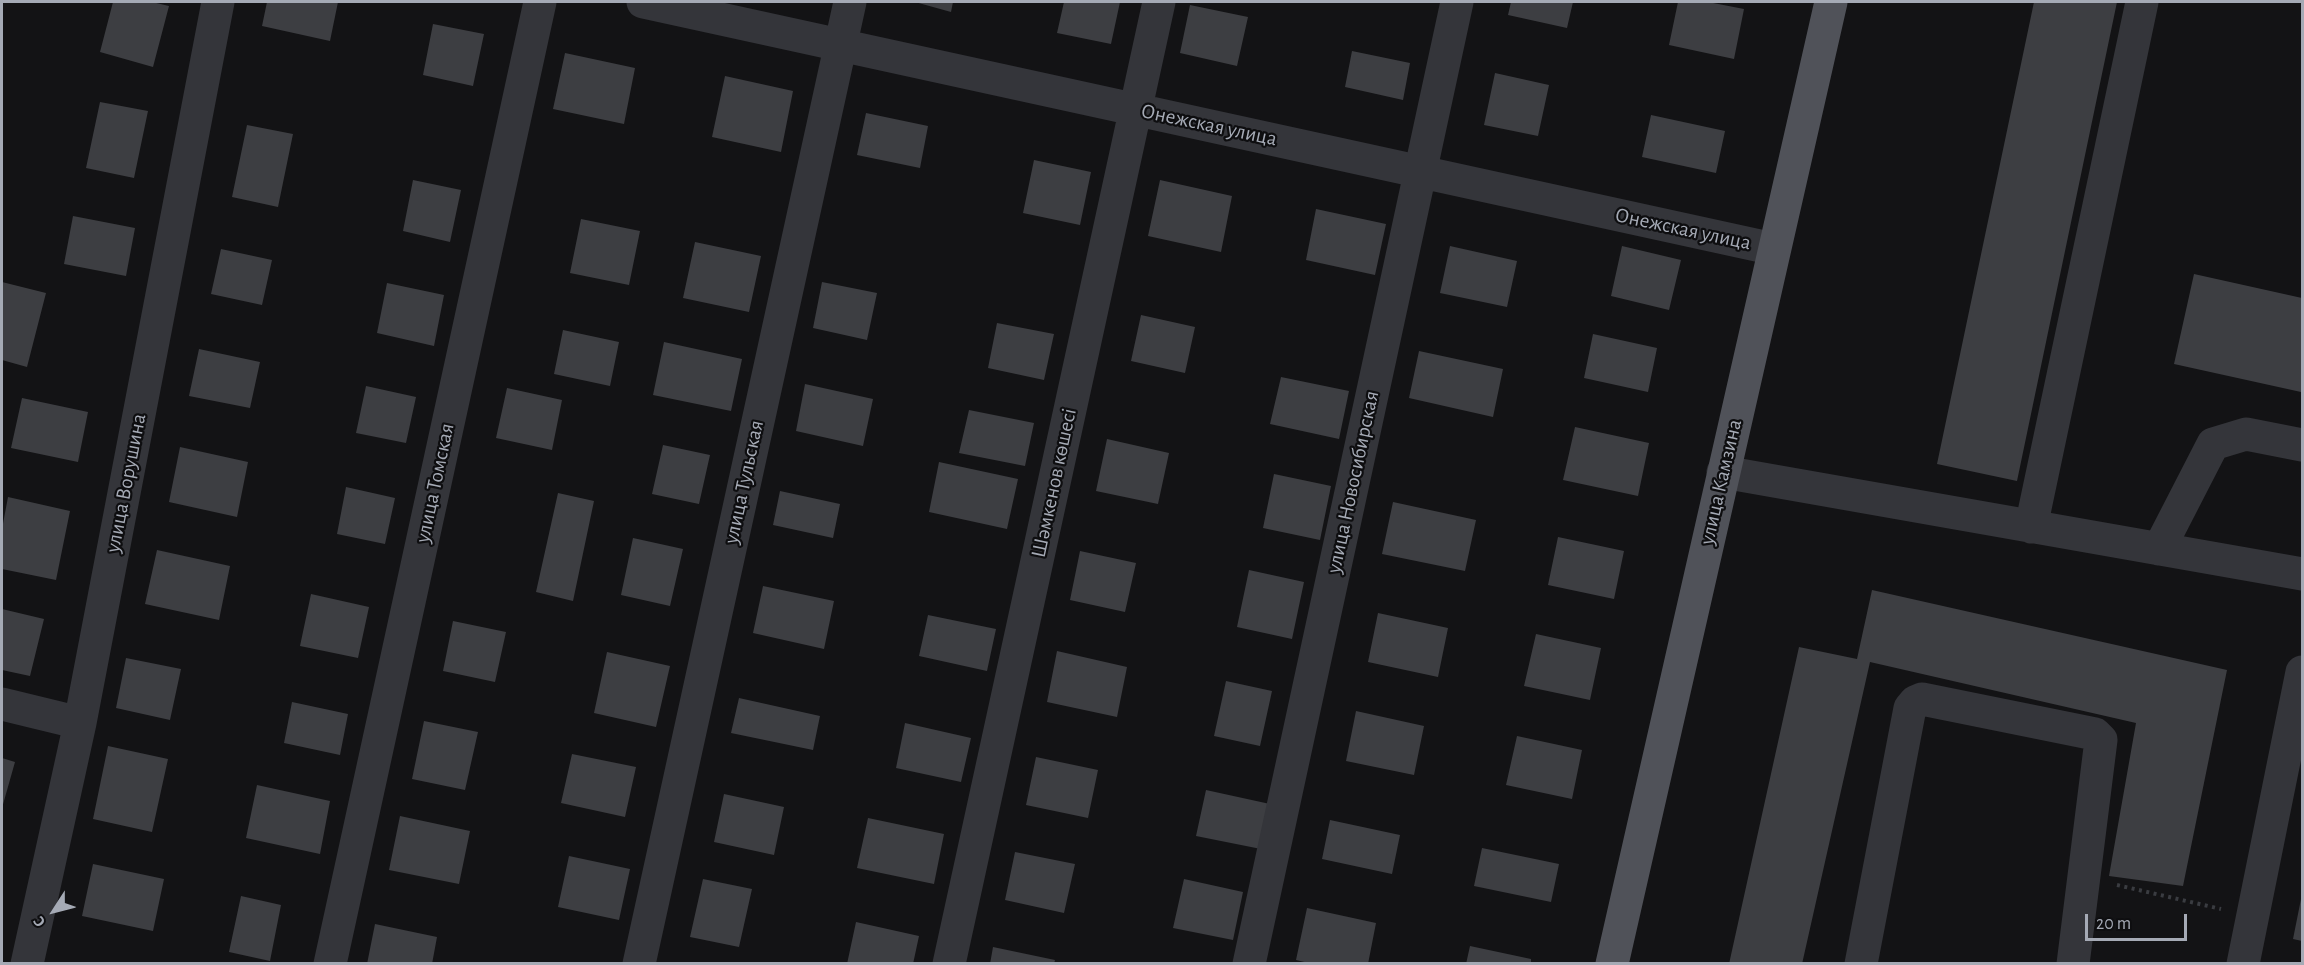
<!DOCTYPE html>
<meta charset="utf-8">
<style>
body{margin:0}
#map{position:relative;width:2304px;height:965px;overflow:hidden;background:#131315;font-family:"Alegreya Sans",sans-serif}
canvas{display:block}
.frame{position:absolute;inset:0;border:3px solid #a5aab5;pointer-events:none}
.north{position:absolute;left:24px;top:881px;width:60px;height:60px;-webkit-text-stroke:4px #0e0e10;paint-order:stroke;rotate:234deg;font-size:16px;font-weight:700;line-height:24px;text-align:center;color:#a5aab5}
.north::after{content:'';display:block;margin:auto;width:21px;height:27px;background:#a5aab5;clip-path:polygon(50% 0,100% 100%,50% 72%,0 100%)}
.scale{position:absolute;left:2085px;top:914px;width:102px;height:27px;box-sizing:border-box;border:3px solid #a5aab5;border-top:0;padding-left:8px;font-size:18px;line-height:21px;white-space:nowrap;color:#a5aab5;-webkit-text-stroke:4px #0e0e10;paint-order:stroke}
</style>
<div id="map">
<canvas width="2304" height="965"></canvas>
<div class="frame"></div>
<div class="north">С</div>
<div class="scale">20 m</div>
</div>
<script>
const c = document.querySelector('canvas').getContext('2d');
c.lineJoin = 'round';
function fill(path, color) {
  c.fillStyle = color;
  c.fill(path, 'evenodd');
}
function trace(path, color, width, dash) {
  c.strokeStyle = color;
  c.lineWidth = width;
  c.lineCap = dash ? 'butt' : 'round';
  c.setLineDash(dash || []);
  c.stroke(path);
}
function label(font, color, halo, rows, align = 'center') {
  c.font = font + ' "Alegreya Sans",sans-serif';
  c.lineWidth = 4.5;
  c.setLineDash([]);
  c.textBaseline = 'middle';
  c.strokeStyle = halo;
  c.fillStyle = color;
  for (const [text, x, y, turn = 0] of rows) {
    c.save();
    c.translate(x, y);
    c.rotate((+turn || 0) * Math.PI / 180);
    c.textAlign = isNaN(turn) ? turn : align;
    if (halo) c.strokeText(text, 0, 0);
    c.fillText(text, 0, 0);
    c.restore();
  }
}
const building = new Path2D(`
 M 113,2 L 152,2 L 169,6 L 153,67 L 100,52 Z
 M 267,2 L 338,2 L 330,41 L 262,26 Z
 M 915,2 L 953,2 L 951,12 Z
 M 1064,2 L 1120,2 L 1111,44 L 1057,33 Z
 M 1511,2 L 1573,2 L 1567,28 L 1508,15 Z
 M 1678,2 L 1708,2 L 1744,9 L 1734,59 L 1669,45 Z
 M 2034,2 L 2117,2 L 2017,481 L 1937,464 Z
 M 1190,5 L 1248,17 L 1237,66 L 1180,53 Z
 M 433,24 L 484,34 L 473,86 L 423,75 Z
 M 1352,51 L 1410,63 L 1403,100 L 1345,87 Z
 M 565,53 L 635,68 L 624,124 L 553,109 Z
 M 1495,73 L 1549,85 L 1538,136 L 1484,125 Z
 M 725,76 L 793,91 L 781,152 L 712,137 Z
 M 100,102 L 148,111 L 134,178 L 86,168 Z
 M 866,113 L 928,126 L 920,168 L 857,155 Z
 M 1651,115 L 1725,131 L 1716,173 L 1642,157 Z
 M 247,125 L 293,134 L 278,207 L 232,197 Z
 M 1034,160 L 1091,172 L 1080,225 L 1023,213 Z
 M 413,180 L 461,190 L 450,242 L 403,231 Z
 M 1160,180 L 1232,196 L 1221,252 L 1148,236 Z
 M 1316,209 L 1386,224 L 1375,275 L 1306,260 Z
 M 73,216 L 135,228 L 126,276 L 64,264 Z
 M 581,219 L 640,231 L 629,285 L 570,273 Z
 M 695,242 L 761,256 L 749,312 L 683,298 Z
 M 1450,246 L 1517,261 L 1507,307 L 1440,293 Z
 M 1622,246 L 1681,260 L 1669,310 L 1611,296 Z
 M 221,249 L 272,260 L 262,305 L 211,294 Z
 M 2194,274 L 2302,298 L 2301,392 L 2174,364 Z
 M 2,282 L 46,293 L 27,367 L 2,360 Z
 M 822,282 L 877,293 L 867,340 L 813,328 Z
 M 387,283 L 444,295 L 434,346 L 377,333 Z
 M 1141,315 L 1195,327 L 1185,373 L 1131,361 Z
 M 997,323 L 1054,334 L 1044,380 L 988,368 Z
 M 563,330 L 619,342 L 610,386 L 554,374 Z
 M 1593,334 L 1657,348 L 1648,392 L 1584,378 Z
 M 664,342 L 742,359 L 731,411 L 653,395 Z
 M 199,349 L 260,362 L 250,408 L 189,396 Z
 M 1419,351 L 1503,369 L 1493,417 L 1409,398 Z
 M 1281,377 L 1349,391 L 1339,439 L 1270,424 Z
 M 805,384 L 873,399 L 863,446 L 796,431 Z
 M 366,386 L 416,397 L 406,443 L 356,433 Z
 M 507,388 L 562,400 L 552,450 L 496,438 Z
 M 22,398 L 88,412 L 78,462 L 11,448 Z
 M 969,410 L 1034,423 L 1025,466 L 959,453 Z
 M 1575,427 L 1649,443 L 1638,496 L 1563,480 Z
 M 1107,439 L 1169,453 L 1158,504 L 1096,491 Z
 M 663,445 L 710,455 L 699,504 L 652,494 Z
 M 180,447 L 248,462 L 237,517 L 169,502 Z
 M 939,462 L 1018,479 L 1007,529 L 929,512 Z
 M 1274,474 L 1331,486 L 1320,540 L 1263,528 Z
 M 346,487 L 395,498 L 385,544 L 337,534 Z
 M 780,491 L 840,504 L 833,538 L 773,525 Z
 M 558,493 L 594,501 L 573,601 L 536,592 Z
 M 8,497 L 70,511 L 56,580 L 2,569 L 2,529 Z
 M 1393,502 L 1476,520 L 1465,571 L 1382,554 Z
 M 1558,537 L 1624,551 L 1614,599 L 1548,585 Z
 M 633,538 L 683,549 L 670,606 L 621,595 Z
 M 157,550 L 230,566 L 219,620 L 145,604 Z
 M 1080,551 L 1136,563 L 1125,612 L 1070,600 Z
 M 1249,570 L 1304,582 L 1292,639 L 1237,627 Z
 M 763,586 L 834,601 L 824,649 L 753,633 Z
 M 1872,590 L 2227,670 L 2183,886 L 2109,876 L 2136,723 L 1870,662 L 1802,964 L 1729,964 L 1799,647 L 1857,659 Z
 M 311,594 L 369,607 L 358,658 L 300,646 Z
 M 2,609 L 44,619 L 30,676 L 2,670 Z
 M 1378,613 L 1448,628 L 1438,677 L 1368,662 Z
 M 928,615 L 996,629 L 987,671 L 919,656 Z
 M 453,621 L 506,632 L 495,682 L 443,671 Z
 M 1536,634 L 1601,648 L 1590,700 L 1524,686 Z
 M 1057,651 L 1127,667 L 1117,717 L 1047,702 Z
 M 607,652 L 670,666 L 656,727 L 594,713 Z
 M 126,658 L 181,669 L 170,720 L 116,708 Z
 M 1226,681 L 1272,691 L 1260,746 L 1214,736 Z
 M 739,698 L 820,716 L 813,750 L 731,733 Z
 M 292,702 L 348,714 L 340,755 L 284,743 Z
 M 1356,711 L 1424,726 L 1414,775 L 1346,761 Z
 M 424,721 L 478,732 L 465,790 L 412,779 Z
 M 905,723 L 971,738 L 961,782 L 896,768 Z
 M 1517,736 L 1582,750 L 1572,799 L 1506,785 Z
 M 108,746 L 168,759 L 152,832 L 93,819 Z
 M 572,754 L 636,767 L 625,817 L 561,803 Z
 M 1036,757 L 1098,770 L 1088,818 L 1026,805 Z
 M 2,758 L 15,762 L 2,808 Z
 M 257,785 L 330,801 L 320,854 L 246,838 Z
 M 1206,790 L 1270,804 L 1261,849 L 1196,836 Z
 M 724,794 L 784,807 L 774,855 L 714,842 Z
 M 400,816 L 470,831 L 459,884 L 389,870 Z
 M 868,818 L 944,834 L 934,884 L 857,868 Z
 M 1330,820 L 1400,835 L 1392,874 L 1322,859 Z
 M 1482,848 L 1559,864 L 1551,902 L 1474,886 Z
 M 1015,852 L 1075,864 L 1064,913 L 1005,900 Z
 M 569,856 L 630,869 L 619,920 L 558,907 Z
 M 93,864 L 164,879 L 153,931 L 82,916 Z
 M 703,879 L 752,889 L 739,947 L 690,937 Z
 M 1184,879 L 1243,892 L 1233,940 L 1173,928 Z
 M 241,896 L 281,905 L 270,961 L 229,952 Z
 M 2301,899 L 2302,900 L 2302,941 L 2293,939 Z
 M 1307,908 L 1376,923 L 1368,964 L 1313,964 L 1296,960 Z
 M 856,922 L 919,936 L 913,964 L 847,964 Z
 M 375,924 L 437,937 L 432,964 L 367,964 Z
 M 1470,946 L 1531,959 L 1531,964 L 1466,964 Z
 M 993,947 L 1055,960 L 1054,964 L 990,964 Z`);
const path = new Path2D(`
 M 2117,885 L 2221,909`);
const minor = new Path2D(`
 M 643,2 L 1774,249
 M 1723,472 L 2302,574
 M 2031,527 L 2142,2
 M 2159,549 L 2213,444 L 2246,434 L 2302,445
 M 2,704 L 80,723
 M 27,964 L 80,723 L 218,2
 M 330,964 L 540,2
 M 639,964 L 850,2
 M 949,964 L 1159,2
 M 1249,964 L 1457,2
 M 1861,964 L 1910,708 L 1915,702 L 1922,699 L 2095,734 L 2101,740 L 2073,964
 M 2243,964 L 2302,672`);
const major = new Path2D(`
 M 1612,964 L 1831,2`);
const streetNames = [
 ["Онежская улица",1209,125,12],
 ["Онежская улица",1683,229,12],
 ["улица Тульская",744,482,-78],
 ["улица Новосибирская",1353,482,-78],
 ["улица Камзина",1721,482,-77],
 ["улица Ворушина",126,483,-79],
 ["улица Томская",435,483,-78],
 ["Шәмкенов көшесі",1054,483,-78]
];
fill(building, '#3d3e42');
trace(path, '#3a3c41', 4, [3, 4.5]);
trace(minor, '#34353a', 33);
trace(major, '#505259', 33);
label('21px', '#a5aab5', '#0e0e10', streetNames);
</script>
